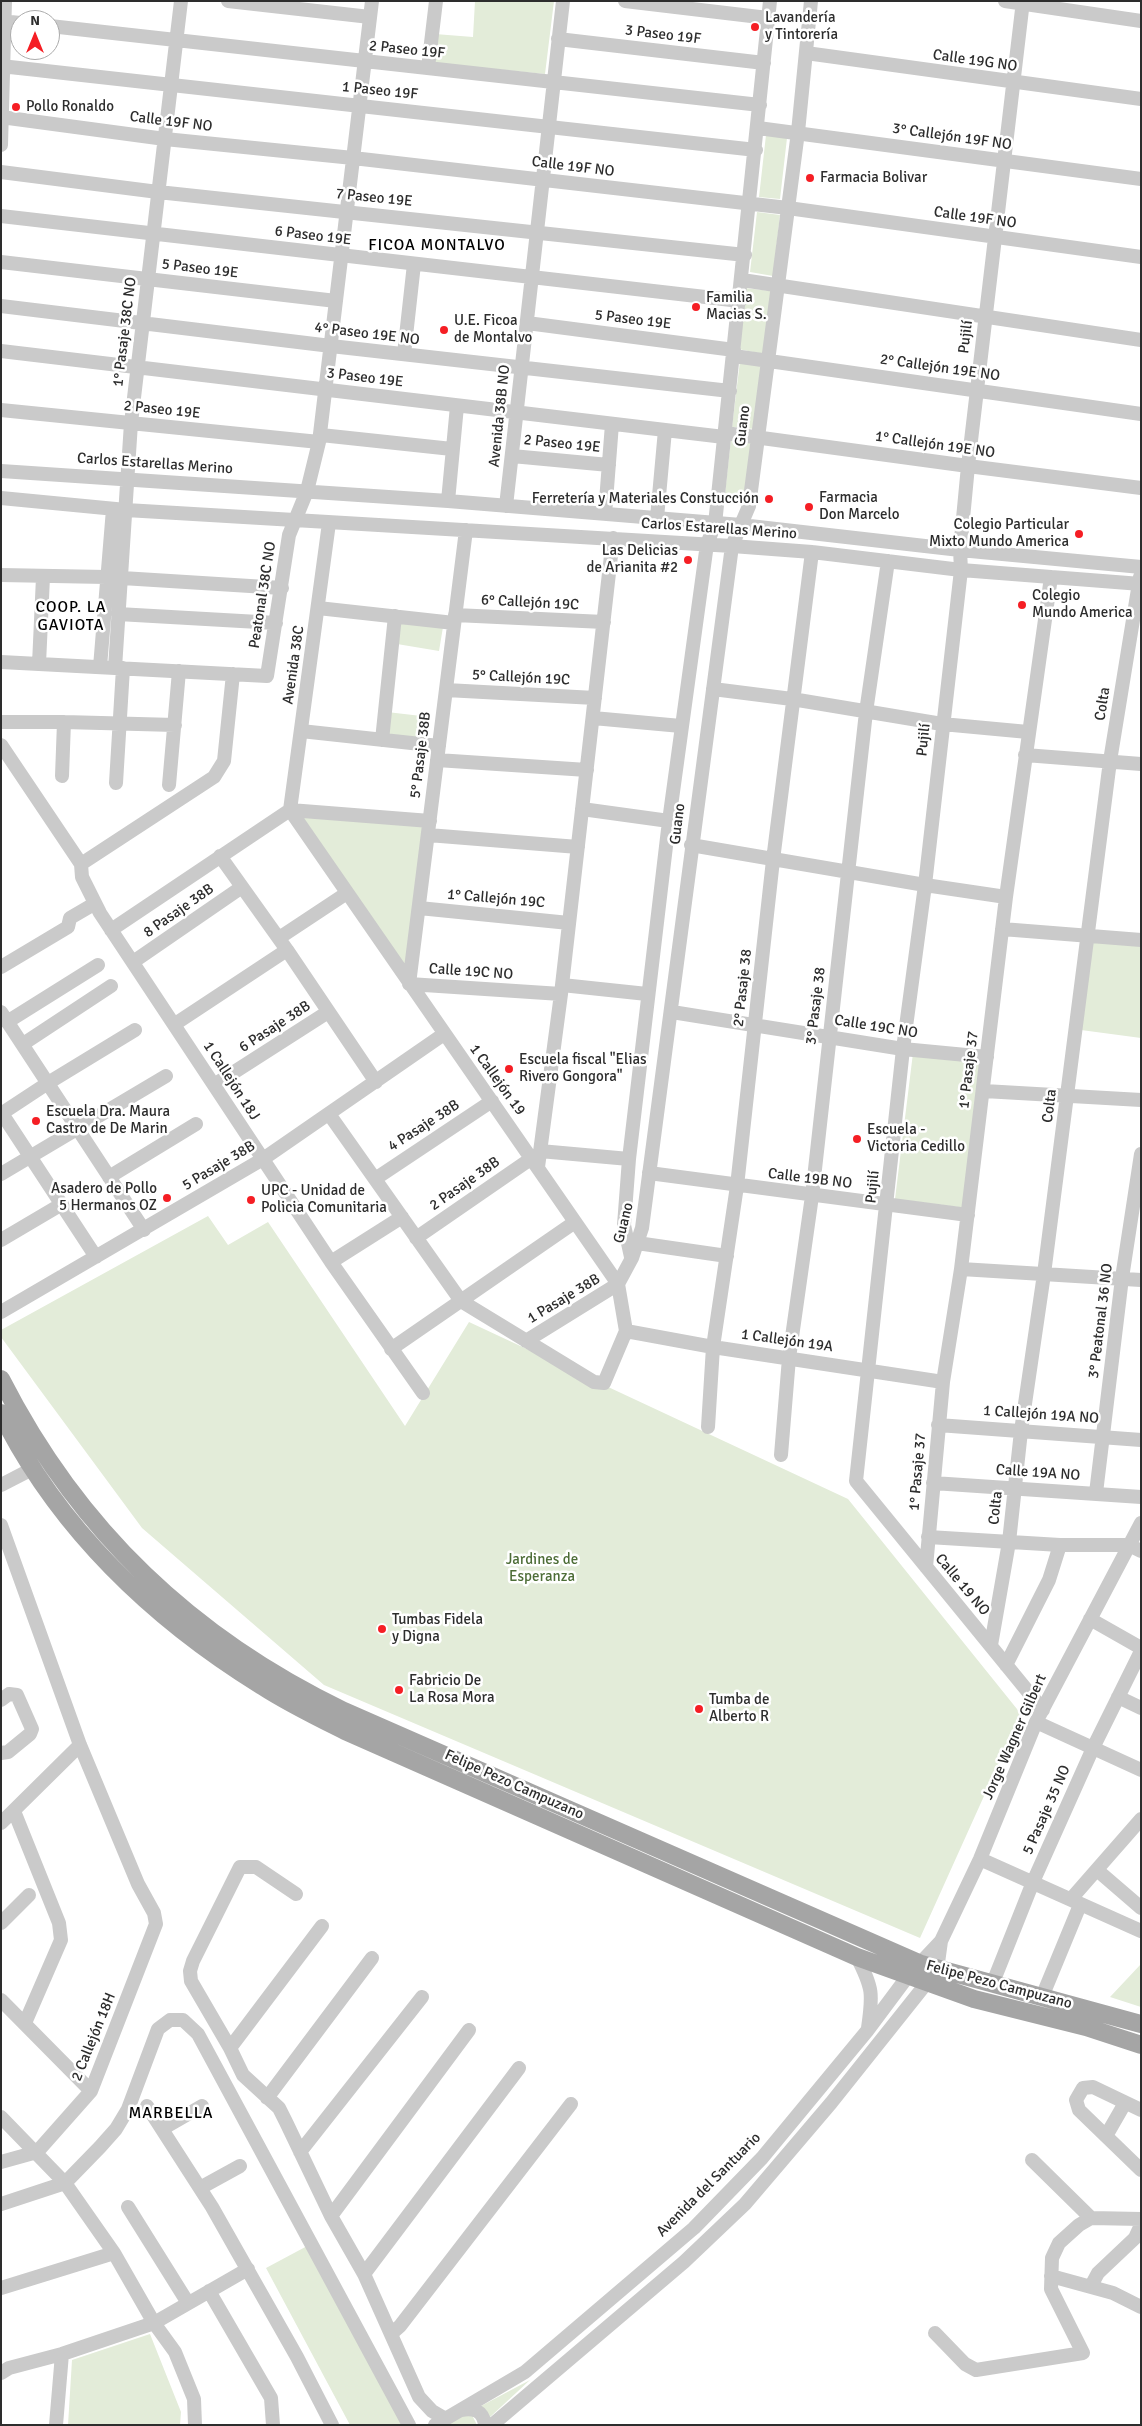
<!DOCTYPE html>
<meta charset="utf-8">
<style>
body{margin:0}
#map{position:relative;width:1142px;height:2426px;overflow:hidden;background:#fff;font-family:Signika,sans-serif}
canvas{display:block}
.frame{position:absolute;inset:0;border:2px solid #2d2d2d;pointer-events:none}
.north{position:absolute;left:10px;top:10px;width:50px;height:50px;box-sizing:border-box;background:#fff;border:1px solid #ababab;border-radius:50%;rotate:0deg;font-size:14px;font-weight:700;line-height:20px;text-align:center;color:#2d2d2d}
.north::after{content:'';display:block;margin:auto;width:18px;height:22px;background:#f51e24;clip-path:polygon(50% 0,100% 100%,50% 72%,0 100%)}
</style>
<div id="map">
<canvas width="1142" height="2426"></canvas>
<div class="frame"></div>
<div class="north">N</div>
</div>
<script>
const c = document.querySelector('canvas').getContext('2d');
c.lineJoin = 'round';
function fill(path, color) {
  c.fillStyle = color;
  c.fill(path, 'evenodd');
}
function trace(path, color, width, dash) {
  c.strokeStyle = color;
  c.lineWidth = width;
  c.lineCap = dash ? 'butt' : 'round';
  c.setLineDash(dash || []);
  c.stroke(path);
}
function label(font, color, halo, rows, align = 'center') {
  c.font = font + ' Signika,sans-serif';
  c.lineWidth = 5;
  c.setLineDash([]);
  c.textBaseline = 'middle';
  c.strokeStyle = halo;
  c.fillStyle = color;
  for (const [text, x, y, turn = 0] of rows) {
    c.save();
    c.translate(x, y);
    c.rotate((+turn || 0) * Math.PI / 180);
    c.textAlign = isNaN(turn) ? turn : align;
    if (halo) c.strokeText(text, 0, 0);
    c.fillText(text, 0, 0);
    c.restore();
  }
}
const green = new Path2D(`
 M 475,1 L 554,1 L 545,74 L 432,63 L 435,34 L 473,37 Z
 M 766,135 L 787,138 L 780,199 L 759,197 Z
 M 757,212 L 780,215 L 773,276 L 750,272 Z
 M 745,288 L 771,291 L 764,354 L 738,349 Z
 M 740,361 L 763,364 L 755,429 L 732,427 Z
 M 731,438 L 752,440 L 745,506 L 724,503 Z
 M 399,620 L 443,627 L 439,651 L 397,644 Z
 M 387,712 L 430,717 L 427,740 L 385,734 Z
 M 299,814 L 425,824 L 407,975 Z
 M 1092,939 L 1141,945 L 1141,1038 L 1081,1030 Z
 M 913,1053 L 985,1064 L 966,1208 L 895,1199 Z
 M 208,1216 L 228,1245 L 268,1222 L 405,1426 L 469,1322 L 848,1499 L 1021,1714 L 920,1938 L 324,1685 L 142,1528 L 1,1337 L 1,1330 Z
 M 1141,1964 L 1141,2007 L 1110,1997 Z
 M 309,2245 L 402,2425 L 350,2425 L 266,2268 Z
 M 150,2334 L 181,2412 L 180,2425 L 68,2425 L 72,2360 Z
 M 530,2380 L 489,2418 L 481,2406 Z
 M 465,2414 L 472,2415 L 477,2425 L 447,2425 Z`);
const minor = new Path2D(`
 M 228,1 L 370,17
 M 625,1 L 768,18
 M 1005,1 L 1141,21
 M 1023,1 L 968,466 L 960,550 L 961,570 L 925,885 L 903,1049 L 856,1481 L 1043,1710
 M 1,21 L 20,23
 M 50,26 L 760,105
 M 558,39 L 764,63
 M 806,53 L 1141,99
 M 1,66 L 756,150
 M 428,68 L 436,1
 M 1,117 L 165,139 L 353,158 L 788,208 L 1141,257
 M 758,128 L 1141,179
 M 1,145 L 5,1
 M 1,172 L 158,192 L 745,255
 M 1,216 L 740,301
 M 1,262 L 336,301
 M 742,280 L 1141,340
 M 1,306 L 331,346 L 730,391
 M 527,323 L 734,350
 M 1,351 L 724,437
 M 404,354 L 414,264
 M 734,356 L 1141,414
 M 1,410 L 319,442
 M 725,433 L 968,466 L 1141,488
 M 321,435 L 452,449
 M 512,456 L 609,465
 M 1,471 L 448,501 L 741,525 L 960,550 L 1141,567
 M 1,498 L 126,510 L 732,546 L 812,552 L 961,570 L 1141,584
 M 448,501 L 457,406
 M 506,506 L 563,1
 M 605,514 L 612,424
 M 657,518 L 665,430
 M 1,575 L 106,577 L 282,588
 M 318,608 L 454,623
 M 118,614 L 276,623
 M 455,615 L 604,622
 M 1,662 L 267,676 L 289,535 L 307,491 L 319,442 L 372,1
 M 39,664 L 43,577
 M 100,667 L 113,509
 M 115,668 L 131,423 L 181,1
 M 713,689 L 792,699 L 942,724 L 1028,732
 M 446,690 L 595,698
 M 593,718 L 681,726
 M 1,722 L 64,722 L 175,725
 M 301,731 L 439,746
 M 382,740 L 395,616
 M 1,745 L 81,864 L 82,877 L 100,913 L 331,1262 L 423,1393
 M 1025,755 L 1141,764
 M 437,760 L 587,770
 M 62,776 L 64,722
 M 116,783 L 123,668
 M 169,785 L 179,671
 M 582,809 L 669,821
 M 428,835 L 578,847
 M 691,845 L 925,885 L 1006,897
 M 220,856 L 287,950 L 376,1082
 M 81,864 L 214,777 L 224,761 L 233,674
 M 419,908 L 569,923
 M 1002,929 L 1141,940
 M 111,930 L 290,810 L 430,821
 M 279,938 L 347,893
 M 133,962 L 242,887
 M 1,967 L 68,927 L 70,918 L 94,904
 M 409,984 L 466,530
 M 409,984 L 561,994
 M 562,985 L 647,994
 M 1,1012 L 144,1230
 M 672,1012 L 903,1049 L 987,1057
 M 7,1022 L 98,965
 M 175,1024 L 287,950
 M 23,1044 L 111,986
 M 214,1085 L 328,1012
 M 984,1091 L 1141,1100
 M 1,1112 L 96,1257
 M 1,1114 L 48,1083 L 135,1030
 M 329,1114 L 461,1301 L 594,1382 L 604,1383 L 626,1331 L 618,1284 L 290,810 L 329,523
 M 540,1151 L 629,1159
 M 538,1167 L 561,994 L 613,538
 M 649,1173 L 968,1215
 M 1,1174 L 166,1076
 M 109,1177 L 196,1124
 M 375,1179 L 492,1101
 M 416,1238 L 532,1158
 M 1,1240 L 62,1204
 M 637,1243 L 727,1256
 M 631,1257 L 624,1225 L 629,1159 L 669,821 L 707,544 L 715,524 L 770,1
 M 331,1262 L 402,1217
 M 961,1269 L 1141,1280
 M 1,1312 L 263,1159 L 444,1034
 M 626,1331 L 713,1347 L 943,1382
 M 526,1341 L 618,1284 L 632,1258 L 642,1228 L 732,546 L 749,506 L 798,132 L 811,1
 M 391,1349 L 575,1222
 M 938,1425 L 1141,1440
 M 708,1427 L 713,1347 L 737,1186 L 773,860 L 812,552
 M 781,1455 L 789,1358 L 812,1196 L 866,712 L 888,561
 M 933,1483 L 1141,1497
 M 1,1485 L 34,1468
 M 1096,1493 L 1122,1278 L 1141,1154
 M 1,1525 L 80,1745 L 138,1884 L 154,1913 L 156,1924 L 91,2091 L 37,2152 L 1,2162
 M 928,1537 L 1060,1545 L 1129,1545 L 1141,1551
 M 926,1567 L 943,1382 L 961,1269 L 1006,897 L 1051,577
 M 1090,1619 L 1141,1648
 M 991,1645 L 1009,1542 L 1021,1431 L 1044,1274 L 1110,761 L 1140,577
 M 1006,1665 L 1049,1580 L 1060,1545
 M 1118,1697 L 1141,1708
 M 1,1700 L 9,1694 L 17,1695 L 32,1729 L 30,1734 L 8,1752 L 1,1753
 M 1036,1722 L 1141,1770
 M 14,1811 L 59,1923 L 61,1940 L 25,2023
 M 1,1823 L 80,1745
 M 980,1859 L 1141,1931
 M 1097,1870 L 1141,1908
 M 296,1894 L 256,1867 L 240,1867 L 193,1961 L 190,1971 L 191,1981 L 230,2048 L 243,2075 L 279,2108 L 286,2122 L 331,2216 L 364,2274 L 419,2397 L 432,2411 L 444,2418
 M 1071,1899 L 1141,1819
 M 1,1923 L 29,1895
 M 857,1957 C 873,1988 873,1994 868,2028
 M 992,1985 L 1033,1882 L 1093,1748 L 1141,1651
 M 1042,1997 L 1080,1905
 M 1,2000 L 91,2091
 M 230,2048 L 322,1926
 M 267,2098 L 372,1958
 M 147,2106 L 212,2207 L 297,2357 L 332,2425
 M 1141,2110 L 1093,2087 L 1083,2088 L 1076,2100 L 1079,2110 L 1141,2170
 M 1,2117 L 65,2183 L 114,2253 L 154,2323 L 175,2352 L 194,2399 L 195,2425
 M 162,2129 L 202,2106
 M 1106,2136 L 1125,2103
 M 300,2152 L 422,1997
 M 1032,2160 L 1091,2218
 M 200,2188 L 240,2166
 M 1,2204 L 65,2183 L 100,2147 L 116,2129 L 128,2109 L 158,2029 L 170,2020 L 183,2020 L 198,2034 L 409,2425
 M 128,2207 L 188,2303
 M 331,2216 L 469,2030
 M 364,2274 L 519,2068
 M 1051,2276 L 1113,2293 L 1141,2307
 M 1091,2286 L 1098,2273 L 1135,2238 L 1141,2225
 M 1,2288 L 114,2253
 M 209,2291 L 271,2398 L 273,2425
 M 935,2333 L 965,2364 L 976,2370 L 1083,2353 L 1051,2289 L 1052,2258 L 1059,2243 L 1079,2225 L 1091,2218 L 1141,2219
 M 391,2334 L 400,2326 L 571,2104
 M 1,2373 L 9,2368 L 62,2354 L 154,2323 L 248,2269
 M 461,2410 C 474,2408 483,2410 485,2425
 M 56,2425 L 62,2354
 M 435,2425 L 525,2372 L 694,2228 L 762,2158 L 867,2031 L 908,1976 L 941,1941
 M 492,2425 L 684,2262 L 745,2204 L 831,2103 L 937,1970 L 941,1941 L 980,1859 L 1036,1722 L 1141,1523`);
const major = new Path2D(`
 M 1,1379 C 78,1530 192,1638 344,1711 L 921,1964 L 1141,2024
 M 1,1413 C 58,1528 153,1619 262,1686 C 288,1703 317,1717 345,1731 L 857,1957 L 974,1999 L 1086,2027 L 1141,2045`);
const markers = [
 [755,27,5,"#f51e24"],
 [16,107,5,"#f51e24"],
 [810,178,5,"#f51e24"],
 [696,307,5,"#f51e24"],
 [444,330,5,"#f51e24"],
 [769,499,5,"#f51e24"],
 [809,507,5,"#f51e24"],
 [1079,534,5,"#f51e24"],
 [688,560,5,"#f51e24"],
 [1022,605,5,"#f51e24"],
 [509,1069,5,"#f51e24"],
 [36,1121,5,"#f51e24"],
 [857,1139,5,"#f51e24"],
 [167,1198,5,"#f51e24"],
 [251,1200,5,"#f51e24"],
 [382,1629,5,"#f51e24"],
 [399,1690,5,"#f51e24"],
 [699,1709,5,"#f51e24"]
];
const poiNames = [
 ["Lavandería",765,18],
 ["y Tintorería",765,35],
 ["Pollo Ronaldo",26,107],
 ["Farmacia Bolivar",820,178],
 ["Familia",706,298],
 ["Macias S.",706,315],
 ["U.E. Ficoa",454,321],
 ["de Montalvo",454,338],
 ["Farmacia",819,498],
 ["Don Marcelo",819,515],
 ["Ferretería y Materiales Constucción",759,499,"right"],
 ["Colegio Particular",1069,525,"right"],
 ["Mixto Mundo America",1069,542,"right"],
 ["Las Delicias",678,551,"right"],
 ["de Arianita #2",678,568,"right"],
 ["Colegio",1032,596],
 ["Mundo America",1032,613],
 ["Escuela fiscal \"Elias",519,1060],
 ["Rivero Gongora\"",519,1077],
 ["Escuela Dra. Maura",46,1112],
 ["Castro de De Marin",46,1129],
 ["Escuela -",867,1130],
 ["Victoria Cedillo",867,1147],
 ["Asadero de Pollo",157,1189,"right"],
 ["5 Hermanos OZ",157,1206,"right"],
 ["UPC - Unidad de",261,1191],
 ["Policia Comunitaria",261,1208],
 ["Tumbas Fidela",392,1620],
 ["y Digna",392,1637],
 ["Fabricio De",409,1681],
 ["La Rosa Mora",409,1698],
 ["Tumba de",709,1700],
 ["Alberto R",709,1717]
];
const streetNames = [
 ["3 Paseo 19F",663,35,7],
 ["2 Paseo 19F",407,50,6],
 ["Calle 19G NO",975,61,8],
 ["1 Paseo 19F",380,91,6],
 ["Calle 19F NO",171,122,7],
 ["3° Callejón 19F NO",952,137,8],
 ["Calle 19F NO",573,167,7],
 ["7 Paseo 19E",374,198,6],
 ["Calle 19F NO",975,218,8],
 ["6 Paseo 19E",313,236,7],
 ["5 Paseo 19E",200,269,7],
 ["5 Paseo 19E",633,320,7],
 ["1° Pasaje 38C NO",125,332,-83],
 ["4° Paseo 19E NO",367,334,7],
 ["Pujilí",966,337,-83],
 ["2° Callejón 19E NO",940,368,8],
 ["3 Paseo 19E",365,378,7],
 ["2 Paseo 19E",162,410,6],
 ["Avenida 38B NO",500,416,-84],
 ["Guano",743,426,-83],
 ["2 Paseo 19E",562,444,6],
 ["1° Callejón 19E NO",935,445,8],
 ["Carlos Estarellas Merino",155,464,4],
 ["Carlos Estarellas Merino",719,529,4],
 ["Peatonal 38C NO",263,595,-81],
 ["6° Callejón 19C",530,603,3],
 ["Avenida 38C",294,665,-82],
 ["5° Callejón 19C",521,678,3],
 ["Colta",1103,704,-81],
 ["Pujilí",924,740,-84],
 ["5° Pasaje 38B",421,755,-83],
 ["Guano",678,824,-83],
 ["1° Callejón 19C",496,899,5],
 ["8 Pasaje 38B",179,911,-35],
 ["Calle 19C NO",471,972,4],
 ["2° Pasaje 38",743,988,-84],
 ["3° Pasaje 38",816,1006,-83],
 ["6 Pasaje 38B",275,1027,-33],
 ["Calle 19C NO",876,1027,9],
 ["1° Pasaje 37",969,1070,-83],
 ["1 Callejón 19",497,1080,54],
 ["1 Callejón 18J",231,1081,57],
 ["Colta",1050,1106,-83],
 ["4 Pasaje 38B",424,1126,-33],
 ["5 Pasaje 38B",219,1166,-31],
 ["Calle 19B NO",810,1179,7],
 ["2 Pasaje 38B",465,1184,-35],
 ["Pujilí",873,1187,-84],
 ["Guano",624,1223,-76],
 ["1 Pasaje 38B",564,1299,-31],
 ["3° Peatonal 36 NO",1101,1321,-83],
 ["1 Callejón 19A",787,1341,8],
 ["1 Callejón 19A NO",1041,1415,4],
 ["1° Pasaje 37",918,1472,-85],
 ["Calle 19A NO",1038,1473,4],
 ["Colta",996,1508,-84],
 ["Calle 19 NO",962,1585,50],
 ["Jorge Wagner Gilbert",1015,1737,-66],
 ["Felipe Pezo Campuzano",514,1785,24],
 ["5 Pasaje 35 NO",1047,1810,-66],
 ["Felipe Pezo Campuzano",999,1985,15],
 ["2 Callejón 18H",94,2037,-68],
 ["Avenida del Santuario",709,2185,-45]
];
const parkNames = [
 ["Jardines de",542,1560],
 ["Esperanza",542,1577]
];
const neighbourhoodNames = [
 ["FICOA MONTALVO",437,246],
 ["COOP. LA",71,608],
 ["GAVIOTA",71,626],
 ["MARBELLA",171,2114]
];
fill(green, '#e3ecd9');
trace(minor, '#cacaca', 14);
trace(major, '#a5a5a5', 18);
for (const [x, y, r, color] of markers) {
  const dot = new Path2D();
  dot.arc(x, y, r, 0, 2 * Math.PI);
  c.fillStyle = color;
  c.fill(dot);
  trace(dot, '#fff', 2);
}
label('15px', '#2d2d2d', '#fff', poiNames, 'left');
label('15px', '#2d2d2d', '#fff', streetNames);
label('15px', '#4d6d37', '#fff', parkNames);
c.letterSpacing = '1px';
label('16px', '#000', '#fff', neighbourhoodNames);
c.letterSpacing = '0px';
</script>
